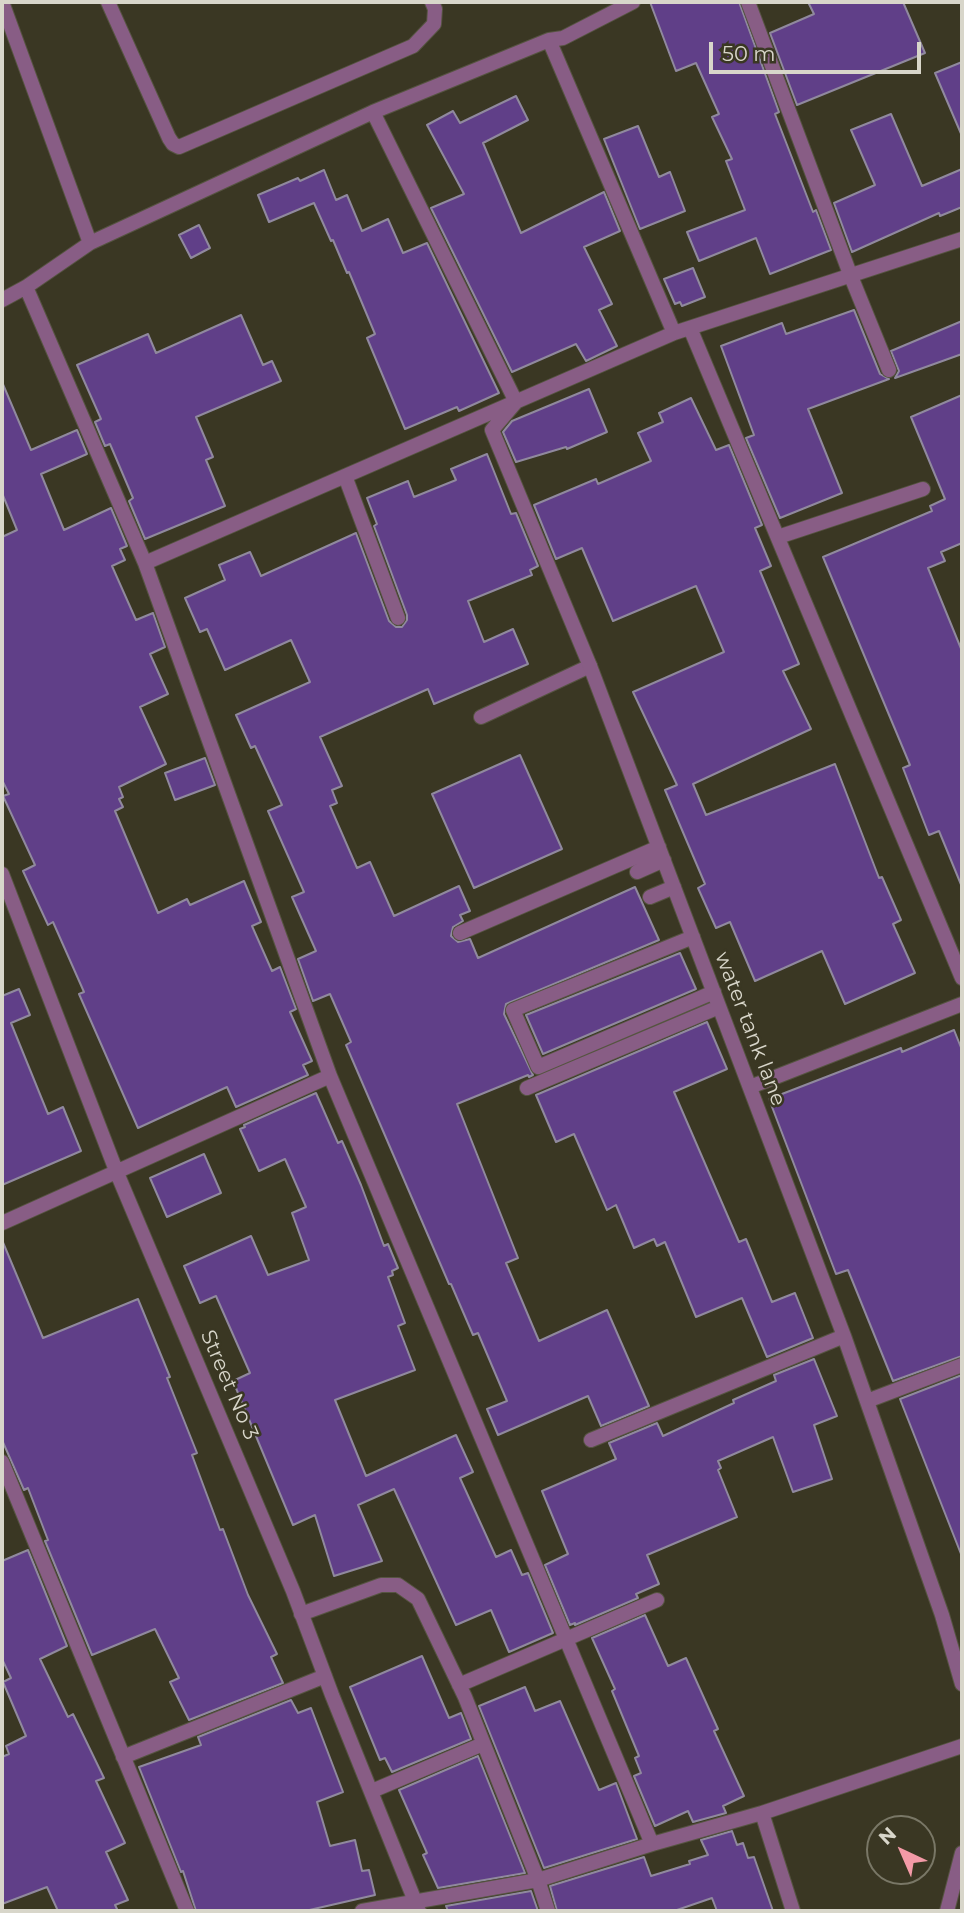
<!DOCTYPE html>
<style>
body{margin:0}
#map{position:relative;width:964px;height:1913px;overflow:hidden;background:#3a3723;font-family:Montserrat,sans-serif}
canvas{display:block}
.frame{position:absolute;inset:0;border:4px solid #d8d6ca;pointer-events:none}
.north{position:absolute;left:866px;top:1815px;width:70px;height:70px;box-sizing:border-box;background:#3a3723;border:2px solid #797766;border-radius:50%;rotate:316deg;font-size:19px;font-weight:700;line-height:28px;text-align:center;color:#d8d6ca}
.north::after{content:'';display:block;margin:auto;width:24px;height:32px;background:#f39aa7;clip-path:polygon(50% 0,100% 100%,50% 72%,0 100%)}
.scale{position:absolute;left:709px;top:42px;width:212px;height:32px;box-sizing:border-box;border:4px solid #d8d6ca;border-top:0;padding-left:9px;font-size:21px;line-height:24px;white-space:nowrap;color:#d8d6ca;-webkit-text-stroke:5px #3a3723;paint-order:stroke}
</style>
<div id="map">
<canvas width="964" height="1913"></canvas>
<div class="frame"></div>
<div class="north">N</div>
<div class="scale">50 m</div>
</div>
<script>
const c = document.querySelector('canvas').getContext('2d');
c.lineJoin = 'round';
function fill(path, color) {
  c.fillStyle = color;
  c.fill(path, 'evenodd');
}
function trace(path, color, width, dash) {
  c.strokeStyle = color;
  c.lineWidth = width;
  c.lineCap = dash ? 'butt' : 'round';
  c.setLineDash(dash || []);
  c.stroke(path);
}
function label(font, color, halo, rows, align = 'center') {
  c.font = font + ' Montserrat,sans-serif';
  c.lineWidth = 5;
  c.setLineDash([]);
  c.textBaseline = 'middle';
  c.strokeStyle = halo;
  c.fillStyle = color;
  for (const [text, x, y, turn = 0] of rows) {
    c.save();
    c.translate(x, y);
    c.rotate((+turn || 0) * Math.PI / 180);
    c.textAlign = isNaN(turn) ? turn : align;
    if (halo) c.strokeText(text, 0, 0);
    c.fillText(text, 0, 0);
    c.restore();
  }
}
const building = new Path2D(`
 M 650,2 L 739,2 L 779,112 L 775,114 L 813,212 L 816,210 L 831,250 L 770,274 L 756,238 L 699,261 L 687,232 L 745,210 L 726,161 L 732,159 L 712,117 L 719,114 L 696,63 L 676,71 Z
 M 808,2 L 903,2 L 925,53 L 797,105 L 770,33 L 814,14 Z
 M 962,62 L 962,136 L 935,73 Z
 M 516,96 L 528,120 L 483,143 L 521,233 L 604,192 L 620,231 L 584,247 L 612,304 L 599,310 L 617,346 L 586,361 L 576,344 L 512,372 L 431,208 L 464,194 L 427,125 L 453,111 L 460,123 Z
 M 891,114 L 922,186 L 962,169 L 962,207 L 940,216 L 939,213 L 852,252 L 834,203 L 875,185 L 851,130 Z
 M 638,126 L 659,177 L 670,172 L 685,211 L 640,229 L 604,139 Z
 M 324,170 L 336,200 L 347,195 L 362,231 L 388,219 L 403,253 L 427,243 L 499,393 L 459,411 L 457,407 L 405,429 L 367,338 L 375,334 L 349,272 L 347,273 L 333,240 L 331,241 L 314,203 L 269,222 L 258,195 L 298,178 L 300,181 Z
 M 199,225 L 210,248 L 191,258 L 179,235 Z
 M 693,268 L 705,297 L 682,306 L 680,302 L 675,304 L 664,279 Z
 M 854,310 L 880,374 L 889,379 L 808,409 L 842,493 L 780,518 L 746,438 L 754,435 L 721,346 L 782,323 L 786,334 Z
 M 241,315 L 263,365 L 272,361 L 281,381 L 196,417 L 213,457 L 206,460 L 225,506 L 145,539 L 129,501 L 133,498 L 110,444 L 105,446 L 95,422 L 101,419 L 77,365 L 148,334 L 156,353 Z
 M 962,321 L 962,354 L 895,378 L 899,371 L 891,351 Z
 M 2,382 L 31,450 L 77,430 L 87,454 L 41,474 L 64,530 L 111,508 L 127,546 L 120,549 L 125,560 L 112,566 L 136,620 L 153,613 L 165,647 L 150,654 L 168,694 L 140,707 L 166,764 L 119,787 L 123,797 L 119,799 L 123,807 L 115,811 L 158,913 L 187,899 L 190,905 L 244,881 L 261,922 L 252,926 L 272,971 L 280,967 L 296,1009 L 290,1012 L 312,1061 L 303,1065 L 308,1075 L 236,1107 L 227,1087 L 138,1128 L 79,994 L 84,992 L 53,922 L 48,925 L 23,871 L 35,865 L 3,796 L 9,794 L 2,780 L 2,537 L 17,530 L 2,493 Z
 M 589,389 L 607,432 L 567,449 L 566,447 L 516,462 L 503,432 L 512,421 Z
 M 962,395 L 962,543 L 941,552 L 945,561 L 928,568 L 962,651 L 962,887 L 939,831 L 929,835 L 903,768 L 910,765 L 823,557 L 932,511 L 930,506 L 945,499 L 911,417 Z
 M 691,398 L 716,450 L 729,445 L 762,525 L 755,528 L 771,566 L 760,571 L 799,664 L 783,671 L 811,729 L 693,784 L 706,815 L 835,764 L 879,878 L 882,877 L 901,920 L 893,924 L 915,973 L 845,1004 L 822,951 L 755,981 L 730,922 L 716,928 L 698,888 L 705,884 L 665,790 L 677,785 L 633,692 L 724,652 L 696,586 L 613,621 L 582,548 L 556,559 L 534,505 L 596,479 L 598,484 L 651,461 L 638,433 L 663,422 L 659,413 Z
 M 487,454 L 511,514 L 516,513 L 538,566 L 530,570 L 532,575 L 468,601 L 484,642 L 513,629 L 528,664 L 434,704 L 428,689 L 320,737 L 342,786 L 332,790 L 337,803 L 330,806 L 357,868 L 370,862 L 394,916 L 459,886 L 470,911 L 460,915 L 463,921 L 453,927 L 451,936 L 458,942 L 470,939 L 478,958 L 635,887 L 659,940 L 506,1004 L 504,1014 L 533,1075 L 529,1077 L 528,1075 L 457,1104 L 518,1258 L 506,1263 L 539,1341 L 607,1310 L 649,1406 L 601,1426 L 588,1396 L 498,1435 L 487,1409 L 507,1401 L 478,1333 L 473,1335 L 451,1284 L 449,1284 L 346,1045 L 351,1042 L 330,994 L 313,1001 L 298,959 L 316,951 L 292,897 L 304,892 L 268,811 L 282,805 L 255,746 L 251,748 L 236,715 L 310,682 L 291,640 L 225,670 L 207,629 L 200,632 L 185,598 L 225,580 L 219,565 L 250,552 L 261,576 L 356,533 L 389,621 L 396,627 L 402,627 L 407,620 L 407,615 L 374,526 L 377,524 L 367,498 L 408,481 L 414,497 L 456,480 L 451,469 Z
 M 520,755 L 562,849 L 474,888 L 432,794 Z
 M 205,758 L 215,785 L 175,800 L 165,773 Z
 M 680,953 L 696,989 L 543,1054 L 526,1015 Z
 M 19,989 L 30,1015 L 11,1023 L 48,1114 L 63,1107 L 81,1151 L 2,1185 L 2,996 Z
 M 707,1022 L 727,1069 L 674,1092 L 739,1242 L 746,1239 L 772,1302 L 795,1293 L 813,1338 L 767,1357 L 742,1298 L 696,1317 L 665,1242 L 657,1246 L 654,1239 L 634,1248 L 616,1205 L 607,1210 L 574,1134 L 556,1142 L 536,1095 Z
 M 954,1030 L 962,1050 L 962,1356 L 893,1381 L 848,1270 L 836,1274 L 769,1099 L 901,1048 L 902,1052 Z
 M 316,1093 L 338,1143 L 342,1141 L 361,1185 L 384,1246 L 388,1244 L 398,1268 L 392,1271 L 393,1275 L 388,1277 L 405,1323 L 398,1326 L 415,1370 L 335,1400 L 366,1476 L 456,1435 L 473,1472 L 460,1478 L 496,1557 L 511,1550 L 522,1575 L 528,1573 L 553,1633 L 509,1652 L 491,1610 L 456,1625 L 394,1489 L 358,1505 L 382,1561 L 334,1576 L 315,1515 L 293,1525 L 233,1381 L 250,1373 L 216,1296 L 200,1303 L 184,1266 L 251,1236 L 268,1275 L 309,1260 L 292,1213 L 306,1207 L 285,1159 L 259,1171 L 240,1129 L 245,1127 L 244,1125 Z
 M 204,1154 L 221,1193 L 167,1217 L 150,1178 Z
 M 2,1240 L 43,1338 L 138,1299 L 170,1377 L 167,1378 L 197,1453 L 192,1455 L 220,1530 L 223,1529 L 248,1595 L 277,1654 L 271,1657 L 283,1683 L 189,1720 L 170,1682 L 179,1678 L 155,1629 L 92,1655 L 45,1541 L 48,1540 L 28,1488 L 24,1490 L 2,1440 Z
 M 814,1359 L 837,1416 L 814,1425 L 832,1479 L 793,1492 L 773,1437 L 718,1461 L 721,1468 L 718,1470 L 737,1517 L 647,1555 L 659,1584 L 636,1594 L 638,1598 L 575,1625 L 575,1623 L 570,1625 L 545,1565 L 568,1554 L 542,1491 L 616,1459 L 609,1443 L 657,1423 L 663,1436 L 734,1403 L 733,1400 L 776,1381 L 774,1375 Z
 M 962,1375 L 962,1553 L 961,1554 L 900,1399 Z
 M 28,1550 L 67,1646 L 40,1659 L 68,1717 L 73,1714 L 104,1778 L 96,1781 L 125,1843 L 106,1852 L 128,1900 L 115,1905 L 118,1911 L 58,1911 L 47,1887 L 2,1904 L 2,1757 L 9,1754 L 6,1746 L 26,1736 L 3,1682 L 11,1678 L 2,1659 L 2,1561 Z
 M 645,1615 L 668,1666 L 686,1658 L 718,1729 L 714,1731 L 744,1796 L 723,1806 L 726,1813 L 693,1822 L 688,1811 L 655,1826 L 634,1776 L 641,1773 L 635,1758 L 639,1756 L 612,1691 L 615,1689 L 592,1638 Z
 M 422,1656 L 449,1718 L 461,1713 L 471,1739 L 392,1772 L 385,1758 L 380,1760 L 350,1687 Z
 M 525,1687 L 535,1711 L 560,1701 L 599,1790 L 616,1783 L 637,1839 L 544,1868 L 479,1706 Z
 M 291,1700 L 298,1713 L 311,1708 L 343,1792 L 317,1802 L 330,1846 L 355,1840 L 362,1871 L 369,1870 L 375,1895 L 305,1911 L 196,1911 L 183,1871 L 181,1872 L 139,1767 L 201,1745 L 198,1737 Z
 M 478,1756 L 525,1873 L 438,1888 L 423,1855 L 427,1853 L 399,1790 Z
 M 732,1831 L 737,1845 L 743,1843 L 748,1858 L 754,1857 L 773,1911 L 717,1911 L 712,1898 L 674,1911 L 557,1911 L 550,1886 L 644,1857 L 651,1876 L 690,1864 L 689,1861 L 708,1855 L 701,1840 Z
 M 531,1891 L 538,1911 L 448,1911 L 446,1906 Z`);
const lane = new Path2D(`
 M 108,2 L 169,138 L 173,144 L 179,147 L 413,46 L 434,24 L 435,9 L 432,2
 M 481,717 L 590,666`);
const street = new Path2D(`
 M 2,2 L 90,243
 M 748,2 L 850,274 L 889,370
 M 549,40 L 674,333
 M 373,112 L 516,402 L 492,430 L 590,666 L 844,1336 L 942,1615 L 962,1684
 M 26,287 L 145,563 L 330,1076 L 652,1844
 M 2,300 L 26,287 L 90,243 L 373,112 L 549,40 L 563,38 L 633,2
 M 690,328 L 962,978
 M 345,476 L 398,618
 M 778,537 L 923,489
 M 145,563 L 674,333 L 962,239
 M 637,872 L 664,860
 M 2,874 L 117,1173 L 293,1591 L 332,1695 L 419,1911
 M 650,897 L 674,887
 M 460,933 L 659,847
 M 693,937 L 513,1010 L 538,1067 L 714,992
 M 750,1087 L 962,1004
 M 527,1088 L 719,1007
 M 2,1223 L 330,1076
 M 867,1401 L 962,1365
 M 591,1440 L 844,1336
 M 2,1462 L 187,1911
 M 301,1614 L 381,1585 L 398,1585 L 418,1599 L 465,1697 L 538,1880 L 548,1911
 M 459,1685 L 657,1600
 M 123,1757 L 325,1676
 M 372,1791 L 483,1744
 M 762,1813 L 793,1911
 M 362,1911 L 538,1880 L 652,1844 L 762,1813 L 962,1746
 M 947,1911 L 962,1853`);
const streetNames = [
 ["water tank lane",750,1029,69],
 ["Street No 3",229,1385,67]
];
fill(building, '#603f88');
trace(building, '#90899e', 2);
trace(lane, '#565441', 16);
trace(street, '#565441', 16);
trace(lane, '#885d85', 14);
trace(street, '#885d85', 14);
label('21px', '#d8d6ca', '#3a3723', streetNames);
</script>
